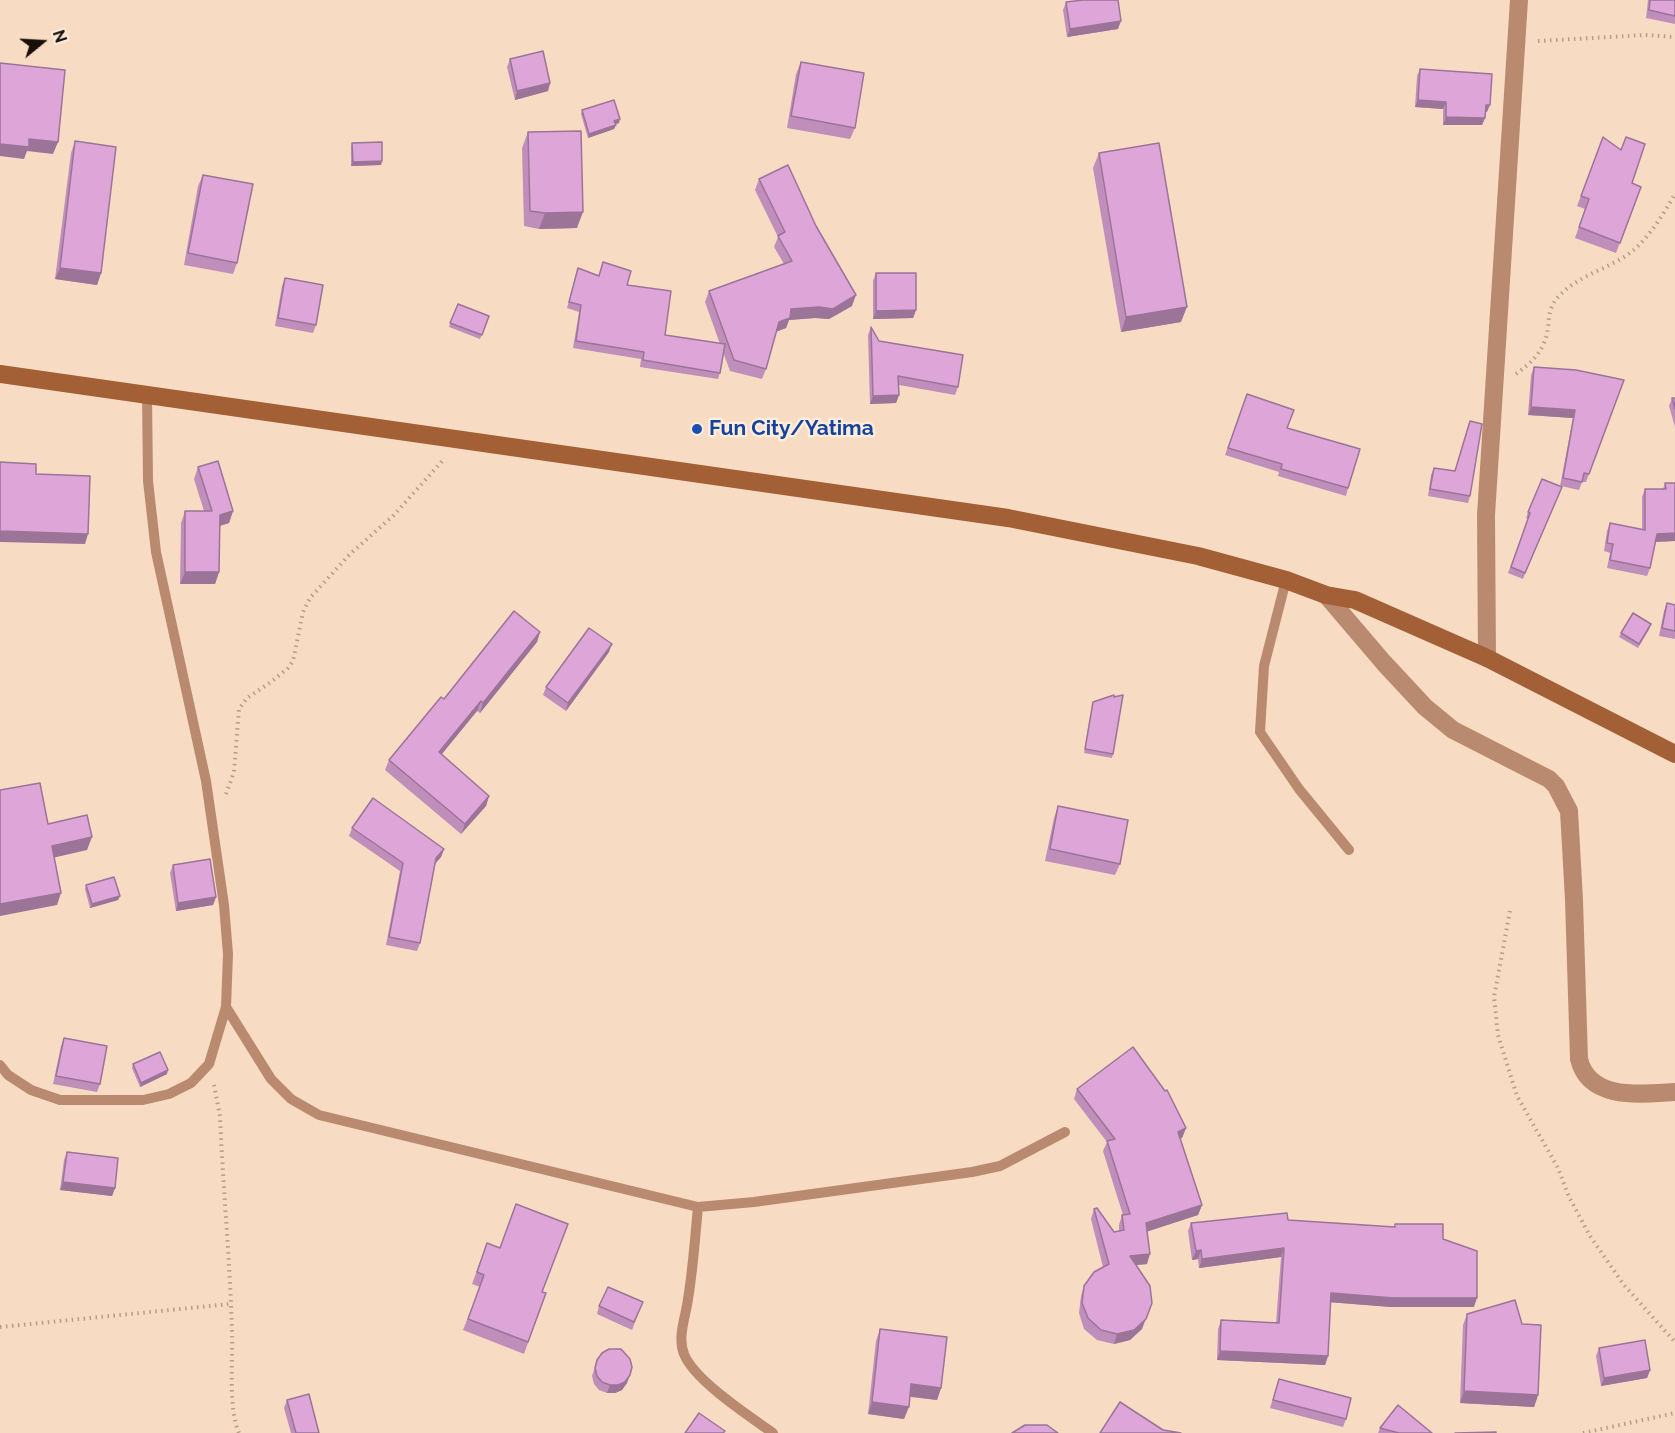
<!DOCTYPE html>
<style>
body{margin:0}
#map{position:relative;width:1675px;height:1433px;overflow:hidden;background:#f7dcc3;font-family:Raleway,sans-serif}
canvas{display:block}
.north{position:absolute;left:12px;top:12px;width:60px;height:60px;-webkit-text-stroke:4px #fcecdc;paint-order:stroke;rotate:72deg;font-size:16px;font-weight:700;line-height:24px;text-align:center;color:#180f06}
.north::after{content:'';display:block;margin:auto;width:21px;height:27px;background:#180f06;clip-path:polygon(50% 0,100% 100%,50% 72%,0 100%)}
</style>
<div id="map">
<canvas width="1675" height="1433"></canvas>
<div class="north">N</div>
</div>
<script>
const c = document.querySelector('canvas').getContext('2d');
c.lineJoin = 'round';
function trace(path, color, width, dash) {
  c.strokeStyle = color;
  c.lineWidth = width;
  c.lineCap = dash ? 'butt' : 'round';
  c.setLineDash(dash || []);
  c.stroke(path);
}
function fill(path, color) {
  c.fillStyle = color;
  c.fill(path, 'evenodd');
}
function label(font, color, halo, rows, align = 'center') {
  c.font = font + ' Raleway,sans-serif';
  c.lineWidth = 5;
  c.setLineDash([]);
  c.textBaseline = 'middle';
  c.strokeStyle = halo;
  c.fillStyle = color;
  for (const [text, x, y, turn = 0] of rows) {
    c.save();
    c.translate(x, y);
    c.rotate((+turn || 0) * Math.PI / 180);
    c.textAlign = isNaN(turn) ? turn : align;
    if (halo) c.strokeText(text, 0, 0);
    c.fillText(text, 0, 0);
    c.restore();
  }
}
const path = new Path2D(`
 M 1538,41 L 1645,35 L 1675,37
 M 1516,374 C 1528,365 1538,357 1544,343 C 1552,325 1544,312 1559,296 C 1576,278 1598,272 1619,260 C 1644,247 1661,218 1675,194
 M 226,794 L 234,772 L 239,709 L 247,698 L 271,682 L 288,668 L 293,661 L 303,612 L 310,598 L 350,554 L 393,516 L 444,459
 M 1510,911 L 1494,997 L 1498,1035 L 1517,1096 L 1558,1168 L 1569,1197 L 1590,1236 L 1624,1285 L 1675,1342
 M 214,1085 L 220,1116 C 223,1188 230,1260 232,1332 C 233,1361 228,1408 239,1433
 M 0,1327 L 230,1304
 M 1583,1433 L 1675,1413`);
const lane = new Path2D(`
 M 1286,580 L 1264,666 L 1260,732 L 1299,789 L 1349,850
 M 226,1007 L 271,1079 L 291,1099 L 319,1115 L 698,1207 L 754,1202 L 972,1172 L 1000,1166 L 1065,1132
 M 0,1065 L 8,1075 L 31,1090 L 60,1100 L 143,1100 L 169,1094 L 191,1083 L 209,1064 L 226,1007 L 228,954 L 224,905 L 206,781 L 156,552 L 148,481 L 147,395
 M 698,1207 C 695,1238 693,1269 688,1299 C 686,1316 677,1337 684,1354 C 694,1380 749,1416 773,1433`);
const street = new Path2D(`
 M 1326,595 L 1384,663 L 1425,707 L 1453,730 L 1549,779 L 1556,786 L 1569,811 L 1574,900 L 1579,1059 C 1589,1101 1641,1094 1675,1092
 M 1487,658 L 1486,515 L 1519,0`);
const secondary = new Path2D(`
 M 0,374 L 1008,518 L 1198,556 L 1286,580 L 1326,595 L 1355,600 L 1487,658 L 1675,754`);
const wall = new Path2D(`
 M 1648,0 L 1675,0 L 1675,24 L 1646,18 Z
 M 1066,2 L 1118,29 L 1067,37 L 1063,10 Z
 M 510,59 L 550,83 L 548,91 L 515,100 L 507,67 Z
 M 801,62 L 855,128 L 850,139 L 787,128 L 796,74 Z
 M 1420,69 L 1487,112 L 1485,112 L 1485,118 L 1482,125 L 1443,125 L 1443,109 L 1415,107 L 1417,76 Z
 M 582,110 L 619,123 L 616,124 L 614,129 L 588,138 L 581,114 Z
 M 528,132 L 577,228 L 539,229 L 524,226 L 522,148 Z
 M 1603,137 L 1632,183 L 1641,187 L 1616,253 L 1575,238 L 1585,209 L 1577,206 Z
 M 75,141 L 101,273 L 97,285 L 55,279 L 71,153 Z
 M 352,143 L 382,161 L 381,165 L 351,166 L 351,147 Z
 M 1099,153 L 1181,322 L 1121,332 L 1093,168 Z
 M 203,175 L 237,263 L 233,274 L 184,265 L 198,186 Z
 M 759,179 L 852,306 L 829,319 L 815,318 L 789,320 L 786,328 L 776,332 L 766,369 L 762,379 L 730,371 L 723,352 L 720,373 L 718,379 L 640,367 L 641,359 L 573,348 L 579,312 L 567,308 L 576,274 L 578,268 L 599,276 L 603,262 L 627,285 L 665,335 L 720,344 L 705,302 L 709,291 L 784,264 L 774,247 L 778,237 L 755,190 Z
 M 876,273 L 916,310 L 913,318 L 873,319 L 873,281 Z
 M 285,278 L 316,325 L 313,333 L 275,326 L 282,286 Z
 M 458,304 L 489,316 L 480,339 L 449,327 Z
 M 871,327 L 879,341 L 958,387 L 955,395 L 899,385 L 899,395 L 896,403 L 870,404 L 868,335 Z
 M 1534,367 L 1624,380 L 1586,482 L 1582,482 L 1579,490 L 1561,486 L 1523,579 L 1508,573 L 1528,519 L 1526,518 L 1528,512 L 1560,486 L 1573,418 L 1528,415 L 1531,375 Z
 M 1247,394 L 1287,428 L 1348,488 L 1346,496 L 1278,476 L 1279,472 L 1225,455 Z
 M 1672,398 L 1675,398 L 1675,427 L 1669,406 Z
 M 198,467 L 233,511 L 229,523 L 220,526 L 219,572 L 215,584 L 180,584 L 181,523 L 185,511 L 204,511 L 194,479 Z
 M 1434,468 L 1470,496 L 1468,503 L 1428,496 L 1431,475 Z
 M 1665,483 L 1675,483 L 1675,541 L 1655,542 L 1650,568 L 1647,576 L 1607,568 L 1610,553 L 1604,551 L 1607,531 L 1610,523 L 1642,530 L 1642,497 L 1645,489 L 1663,489 Z
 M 1667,603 L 1675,605 L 1675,639 L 1659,636 L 1664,611 Z
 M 1650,628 L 1638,648 L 1619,637 L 1621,633 Z
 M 540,632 L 537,642 L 480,713 L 477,711 L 442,754 L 489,796 L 486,806 L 461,834 L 385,770 L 389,760 Z
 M 609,652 L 566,711 L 543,695 L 546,687 Z
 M 1093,702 L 1113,754 L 1112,758 L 1084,753 Z
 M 1058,806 L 1120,864 L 1115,875 L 1045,861 L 1054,818 Z
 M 352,828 L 444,849 L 441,857 L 435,864 L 420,943 L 417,951 L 386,945 L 400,871 L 349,836 Z
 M 173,865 L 216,897 L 213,905 L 176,911 L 170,873 Z
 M 86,885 L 120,896 L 118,900 L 90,908 L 85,889 Z
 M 64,1038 L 100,1084 L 97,1092 L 53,1084 L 61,1046 Z
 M 133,1064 L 167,1074 L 140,1087 L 132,1068 Z
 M 1077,1089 L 1186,1128 L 1182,1138 L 1180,1139 L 1202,1205 L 1198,1215 L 1147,1231 L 1147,1264 L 1136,1265 L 1142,1329 L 1130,1340 L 1114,1344 L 1097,1340 L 1084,1329 L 1079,1313 L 1081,1296 L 1084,1286 L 1103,1267 L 1091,1219 L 1094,1209 L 1114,1232 L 1119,1231 L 1119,1225 L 1122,1215 L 1123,1215 L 1103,1151 L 1107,1142 L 1074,1099 Z
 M 67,1152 L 115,1188 L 112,1196 L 60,1190 L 64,1160 Z
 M 1288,1220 L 1394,1227 L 1395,1224 L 1443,1239 L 1474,1307 L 1391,1307 L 1330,1302 L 1328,1356 L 1325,1365 L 1217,1360 L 1218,1329 L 1221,1320 L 1276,1323 L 1281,1257 L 1199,1268 L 1198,1259 L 1192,1260 L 1188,1231 L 1191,1223 Z
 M 487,1243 L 542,1292 L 546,1293 L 524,1354 L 463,1330 L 480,1287 L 472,1284 Z
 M 643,1302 L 632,1330 L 597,1314 L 599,1306 Z
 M 1467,1314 L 1538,1395 L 1534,1407 L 1460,1403 L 1463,1325 Z
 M 880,1329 L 941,1388 L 937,1400 L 910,1397 L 904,1419 L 868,1414 L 876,1341 Z
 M 1599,1348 L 1650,1370 L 1647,1378 L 1601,1386 L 1596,1356 Z
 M 597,1360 L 627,1383 L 622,1390 L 615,1393 L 607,1393 L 599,1390 L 594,1384 L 592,1376 Z
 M 1279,1379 L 1346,1419 L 1343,1427 L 1270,1408 Z
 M 287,1400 L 319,1433 L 291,1433 L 284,1408 Z
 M 1380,1428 L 1432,1433 L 1378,1433 Z`);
const shadedWall = new Path2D(`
 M 1121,21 L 1118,29 L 1067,37 L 1070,29 Z
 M 550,83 L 548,91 L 515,100 L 517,91 Z
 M 1418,100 L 1446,102 L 1443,109 L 1415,107 Z
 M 1486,105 L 1490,105 L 1487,112 L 1483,112 Z
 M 1446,117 L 1485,118 L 1482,125 L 1443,125 Z
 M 620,119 L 619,123 L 613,125 L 614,121 Z
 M 616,125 L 614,129 L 588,138 L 589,134 Z
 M 29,139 L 58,142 L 53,154 L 27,151 L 24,159 L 0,156 L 0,144 Z
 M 382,161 L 381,165 L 351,166 L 353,162 Z
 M 583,212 L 577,228 L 539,229 L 545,213 Z
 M 60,268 L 101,273 L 97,285 L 55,279 Z
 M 856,295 L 852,306 L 829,319 L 815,318 L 789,320 L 786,328 L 775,332 L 779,322 L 791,309 Z
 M 1187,307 L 1181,322 L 1121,332 L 1126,317 Z
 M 916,310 L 913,318 L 873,319 L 876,311 Z
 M 899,395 L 896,403 L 870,404 L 873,396 Z
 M 1531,407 L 1575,410 L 1573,418 L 1528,415 Z
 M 233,511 L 229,523 L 215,527 L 220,515 Z
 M 0,531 L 88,534 L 85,544 L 0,542 Z
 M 1675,533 L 1675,541 L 1654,542 L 1657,534 Z
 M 185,572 L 219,572 L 215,584 L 180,584 Z
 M 540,632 L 537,642 L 480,713 L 483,703 Z
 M 612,644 L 609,652 L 566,711 L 568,703 Z
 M 481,701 L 477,711 L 436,761 L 439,752 Z
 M 489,796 L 486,806 L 461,834 L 465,824 Z
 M 92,837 L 87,850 L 48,859 L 52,846 Z
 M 444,849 L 441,857 L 433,866 L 436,858 Z
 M 61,893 L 57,905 L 0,916 L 0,904 Z
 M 120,896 L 118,900 L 90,908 L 92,904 Z
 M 216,897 L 213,905 L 176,911 L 178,903 Z
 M 168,1070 L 167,1074 L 140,1087 L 141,1083 Z
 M 1186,1128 L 1182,1138 L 1174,1142 L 1178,1132 Z
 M 63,1182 L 115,1188 L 112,1196 L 60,1190 Z
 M 1202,1205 L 1198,1215 L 1143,1233 L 1146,1223 Z
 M 1284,1248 L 1281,1257 L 1199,1268 L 1202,1259 Z
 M 1201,1250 L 1198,1259 L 1192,1260 L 1196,1251 Z
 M 1150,1254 L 1147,1264 L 1126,1266 L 1130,1256 Z
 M 1331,1293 L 1477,1298 L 1474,1307 L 1391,1307 L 1327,1302 Z
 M 1152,1303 L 1142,1329 L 1130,1340 L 1114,1344 L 1117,1334 Z
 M 1220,1351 L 1328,1356 L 1325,1365 L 1217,1360 Z
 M 1650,1370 L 1647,1378 L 1601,1386 L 1604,1378 Z
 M 630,1375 L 627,1383 L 622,1390 L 615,1393 L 607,1393 L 610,1385 Z
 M 911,1384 L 941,1388 L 937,1400 L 907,1396 Z
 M 1464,1391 L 1538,1395 L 1534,1407 L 1460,1403 Z
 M 872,1402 L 909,1407 L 904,1419 L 868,1414 Z`);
const building = new Path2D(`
 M 1083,0 L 1118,0 L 1121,21 L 1070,29 L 1066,2 Z
 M 1650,0 L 1675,0 L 1675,16 L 1649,10 Z
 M 543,51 L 550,83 L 517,91 L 510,59 Z
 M 801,62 L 864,73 L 855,128 L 791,116 Z
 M 0,63 L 65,70 L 58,142 L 29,139 L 29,147 L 0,144 Z
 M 1420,69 L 1492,74 L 1490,105 L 1486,105 L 1485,118 L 1446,117 L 1446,102 L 1418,100 Z
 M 614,100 L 620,119 L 614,121 L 616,125 L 589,134 L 582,110 Z
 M 581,131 L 583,212 L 545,213 L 530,211 L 528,132 Z
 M 1603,137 L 1621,150 L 1626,137 L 1645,144 L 1632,183 L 1641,187 L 1620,243 L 1579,227 L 1589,199 L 1581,196 Z
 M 75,141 L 116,147 L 101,273 L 60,268 Z
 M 382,142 L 382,161 L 353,162 L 352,143 Z
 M 1159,143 L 1187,307 L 1126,317 L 1099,153 Z
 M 788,165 L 816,226 L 856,295 L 833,309 L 819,307 L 791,309 L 790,318 L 779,322 L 766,369 L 734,360 L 709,291 L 792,261 L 778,236 L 785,232 L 759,179 Z
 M 203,175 L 253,184 L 237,263 L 188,253 Z
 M 603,262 L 631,271 L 627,285 L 671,291 L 665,335 L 725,344 L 720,373 L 643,360 L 644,352 L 576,341 L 581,305 L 569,302 L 578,268 L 599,276 Z
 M 876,273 L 916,273 L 916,310 L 876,311 Z
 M 285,278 L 323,285 L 316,325 L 278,318 Z
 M 458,304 L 489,316 L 482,335 L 450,323 Z
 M 871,327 L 879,341 L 963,355 L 958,387 L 898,376 L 899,395 L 873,396 Z
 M 1534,367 L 1576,370 L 1624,380 L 1589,474 L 1584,473 L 1582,482 L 1563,478 L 1575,410 L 1531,407 Z
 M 1247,394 L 1294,410 L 1287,428 L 1360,449 L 1348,488 L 1281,469 L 1282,464 L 1228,448 Z
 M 1672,398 L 1675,398 L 1675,409 Z
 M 1470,421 L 1482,424 L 1470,496 L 1430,489 L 1434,468 L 1455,471 Z
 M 218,461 L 233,511 L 220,515 L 219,572 L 185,572 L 185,511 L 212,511 L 198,467 Z
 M 0,462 L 36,464 L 36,474 L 90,476 L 88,534 L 0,531 Z
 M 1542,479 L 1562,487 L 1525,573 L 1511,567 L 1530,513 L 1528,512 Z
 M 1665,483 L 1675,483 L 1675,533 L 1657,534 L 1650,568 L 1610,560 L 1613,544 L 1607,543 L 1610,523 L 1645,530 L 1645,489 L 1666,489 Z
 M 1667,603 L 1675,605 L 1675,631 L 1662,628 Z
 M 514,611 L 540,632 L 483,703 L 481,701 L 439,752 L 489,796 L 465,824 L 389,760 L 441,697 L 444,699 Z
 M 1633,613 L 1651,624 L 1639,644 L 1621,633 Z
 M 589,628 L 612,644 L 568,703 L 546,687 Z
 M 1114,695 L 1114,697 L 1123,695 L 1113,754 L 1085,749 L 1093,702 Z
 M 40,783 L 48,824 L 87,815 L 92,837 L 52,846 L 61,893 L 0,904 L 0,790 Z
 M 373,798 L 444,849 L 436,858 L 420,943 L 389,937 L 403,863 L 352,828 Z
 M 1058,806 L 1128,820 L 1120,864 L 1050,849 Z
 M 210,859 L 216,897 L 178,903 L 173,865 Z
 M 114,877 L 120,896 L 92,904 L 86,885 Z
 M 64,1038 L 107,1046 L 100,1084 L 56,1076 Z
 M 1133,1047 L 1165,1091 L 1167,1090 L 1186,1128 L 1178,1132 L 1202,1205 L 1146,1223 L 1150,1254 L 1130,1256 L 1150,1286 L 1152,1303 L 1146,1319 L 1134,1330 L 1117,1334 L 1101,1330 L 1088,1318 L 1082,1303 L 1084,1286 L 1094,1272 L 1109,1264 L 1094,1209 L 1097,1208 L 1114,1232 L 1124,1230 L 1122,1215 L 1130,1214 L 1107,1141 L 1115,1139 L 1077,1089 Z
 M 160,1052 L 168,1070 L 141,1083 L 133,1064 Z
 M 67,1152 L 118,1158 L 115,1188 L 63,1182 Z
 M 516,1204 L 568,1224 L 542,1292 L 546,1293 L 528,1342 L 468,1319 L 484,1275 L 477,1272 L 487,1243 L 500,1248 Z
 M 1287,1213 L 1288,1220 L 1395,1227 L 1395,1224 L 1443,1224 L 1443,1239 L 1477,1251 L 1477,1298 L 1394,1298 L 1331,1293 L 1328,1356 L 1220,1351 L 1221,1320 L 1279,1323 L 1284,1248 L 1202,1259 L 1201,1250 L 1196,1251 L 1191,1223 Z
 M 608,1287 L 643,1302 L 634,1322 L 599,1306 Z
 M 1515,1300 L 1522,1324 L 1541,1325 L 1538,1395 L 1464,1391 L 1467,1314 Z
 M 880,1329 L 947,1337 L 941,1388 L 911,1384 L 909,1407 L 872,1402 Z
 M 1645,1340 L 1650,1370 L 1604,1378 L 1599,1348 Z
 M 609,1349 L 621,1349 L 630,1359 L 632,1367 L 630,1375 L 625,1382 L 618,1385 L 610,1385 L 602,1382 L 597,1376 L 595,1368 L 597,1360 L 602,1353 Z
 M 1279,1379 L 1351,1398 L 1346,1419 L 1273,1400 Z
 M 309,1394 L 319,1433 L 296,1433 L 287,1400 Z
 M 1120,1402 L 1163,1430 L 1181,1433 L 1100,1433 Z
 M 1398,1405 L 1432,1433 L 1399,1433 L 1380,1428 Z
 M 699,1413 L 725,1431 L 723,1433 L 685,1433 Z
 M 1025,1425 L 1047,1425 L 1058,1433 L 1012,1433 Z
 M 1496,1432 L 1496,1433 L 1455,1433 Z`);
const markers = [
 [697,429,6,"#1a4fb4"]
];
const transitNames = [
 ["Fun City/Yatima",709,429]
];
trace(path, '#b39e8a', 4, [1.5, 4.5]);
trace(lane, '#ba8a70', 10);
trace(street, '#ba8a70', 18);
trace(secondary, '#a35f35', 18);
fill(wall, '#bf8ebb');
fill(shadedWall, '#9b7498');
fill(building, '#dea5d9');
trace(building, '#9b7498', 1.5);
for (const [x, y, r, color] of markers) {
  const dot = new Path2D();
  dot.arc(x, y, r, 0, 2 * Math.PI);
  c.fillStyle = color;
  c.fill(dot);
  trace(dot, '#fcecdc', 2);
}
label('bold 21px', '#164399', '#fcecdc', transitNames, 'left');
</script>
